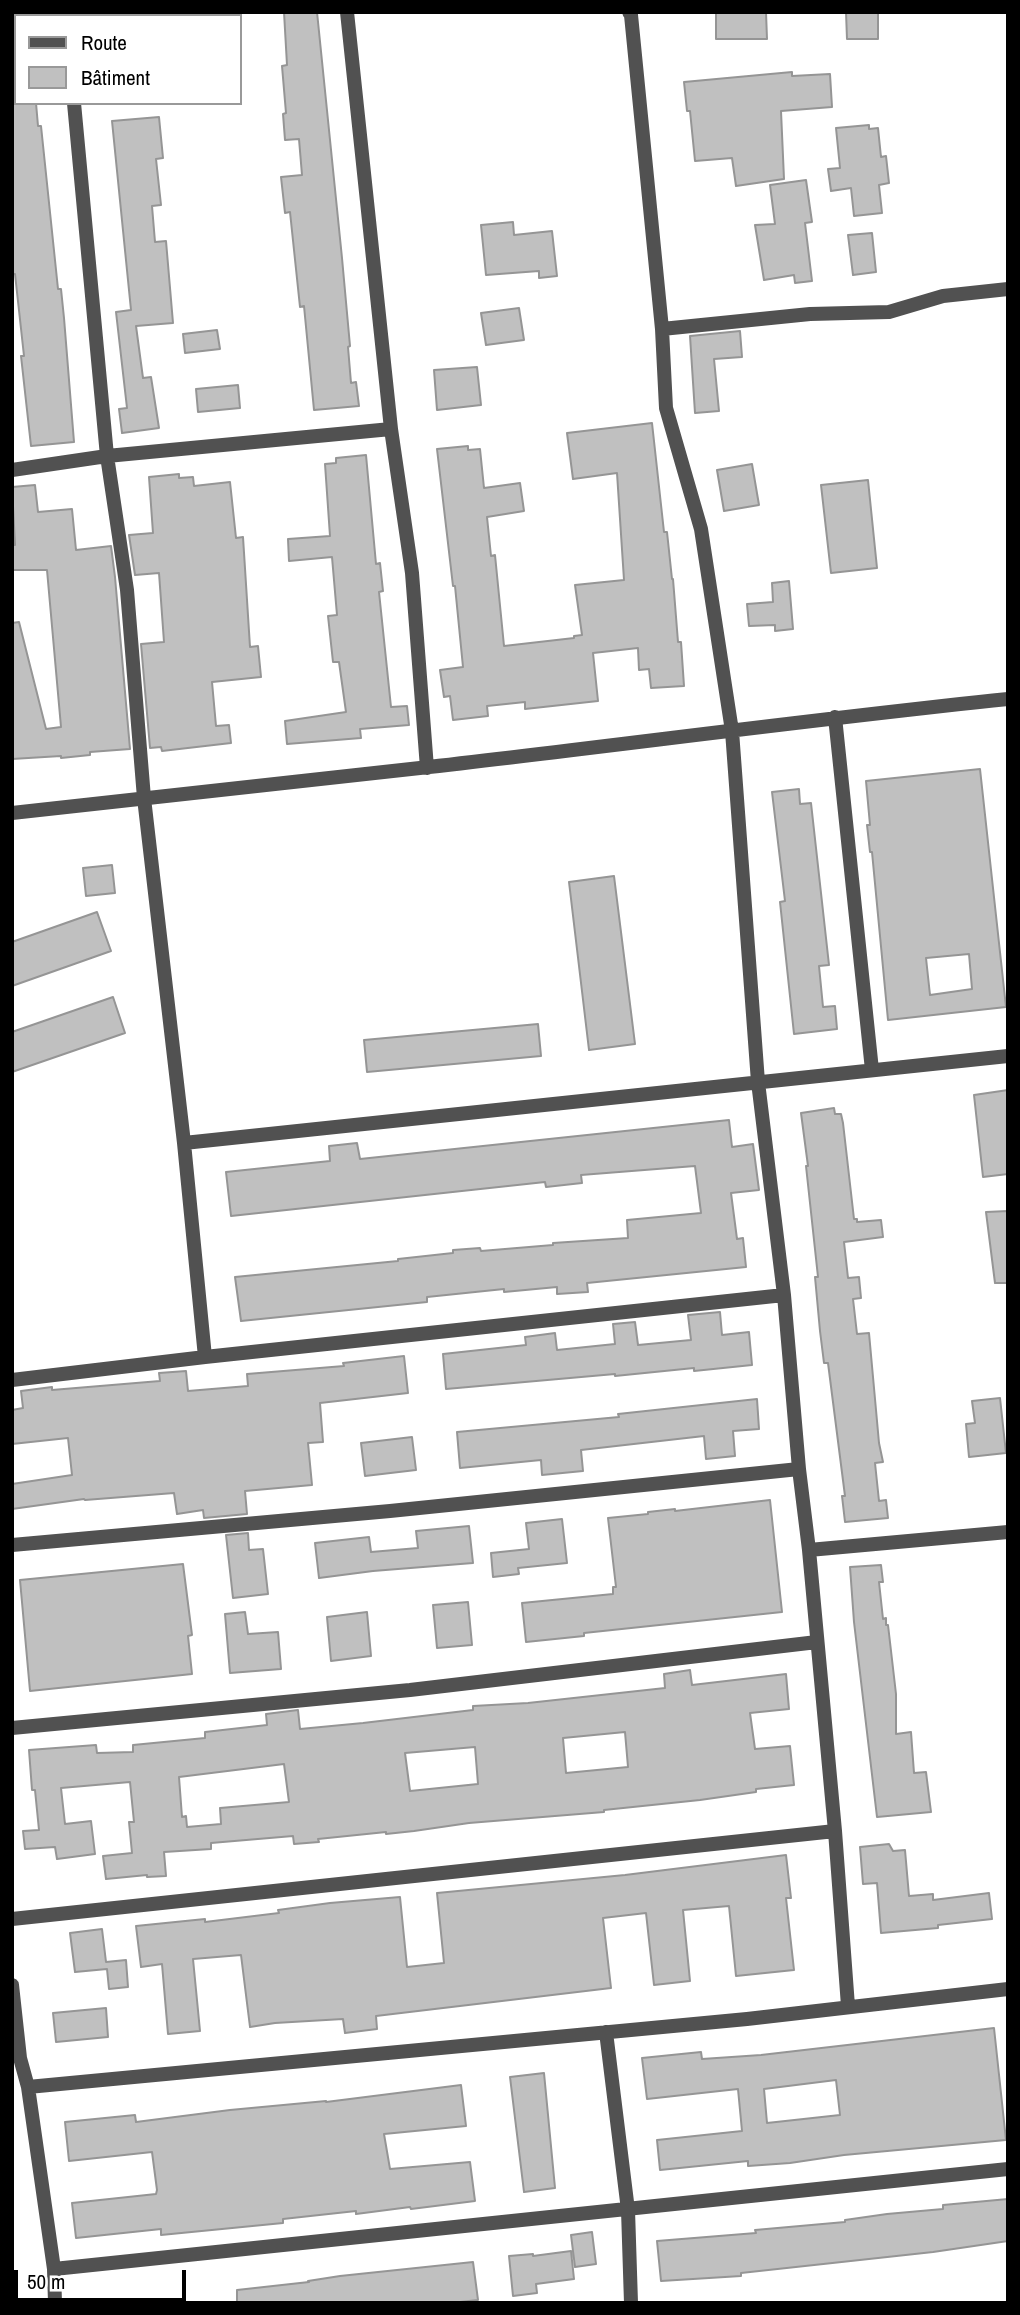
<!DOCTYPE html>
<meta charset="utf-8">
<style>
body{margin:0}
#map{position:relative;width:1020px;height:2315px;overflow:hidden;background:#fff;font-family:"Archivo Narrow",sans-serif}
canvas{display:block}
.frame{position:absolute;inset:0;border:14px solid #000;pointer-events:none}
.legend{position:absolute;left:14px;top:14px;width:228px;height:91px;box-sizing:border-box;background:#fff;border:2px solid #999;margin:0;padding:9px 12px;list-style:none;font-size:21px;color:#000}
.legend li{display:flex;align-items:center;gap:14px;height:35px}
.legend b{width:35px;border:2px solid #999}
.scale{position:absolute;left:14px;top:2270px;width:172px;height:32px;box-sizing:border-box;border:4px solid #000;border-top:0;padding-left:9px;font-size:21px;line-height:24px;white-space:nowrap;color:#000;-webkit-text-stroke:5px #fff;paint-order:stroke}
</style>
<div id="map">
<canvas width="1020" height="2315"></canvas>
<div class="frame"></div>
<ul class="legend">
<li><b style="height:9px;background:#515151"></b>Route</li>
<li><b style="height:19px;background:#c0c0c0"></b>Bâtiment</li>
</ul>
<div class="scale">50 m</div>
</div>
<script>
const c = document.querySelector('canvas').getContext('2d');
c.lineJoin = 'round';
function fill(path, color) {
  c.fillStyle = color;
  c.fill(path, 'evenodd');
}
function trace(path, color, width, dash) {
  c.strokeStyle = color;
  c.lineWidth = width;
  c.lineCap = dash ? 'butt' : 'round';
  c.setLineDash(dash || []);
  c.stroke(path);
}
const building = new Path2D(`
 M 284,12 L 317,12 L 342,258 L 350,346 L 348,347 L 351,383 L 356,382 L 359,406 L 314,410 L 304,306 L 300,307 L 290,212 L 285,213 L 281,177 L 302,175 L 299,139 L 285,140 L 283,114 L 286,113 L 282,66 L 287,65 Z
 M 716,12 L 766,12 L 767,39 L 716,39 Z
 M 846,12 L 878,12 L 878,39 L 847,39 Z
 M 792,72 L 792,76 L 830,74 L 832,107 L 781,111 L 784,179 L 736,186 L 732,158 L 695,161 L 690,111 L 687,111 L 684,82 Z
 M 12,103 L 36,103 L 38,126 L 41,126 L 58,289 L 61,289 L 64,318 L 74,442 L 31,446 L 21,356 L 24,356 L 15,274 L 12,274 Z
 M 159,117 L 163,158 L 156,159 L 161,205 L 152,206 L 155,242 L 166,241 L 173,323 L 136,326 L 143,378 L 151,377 L 159,428 L 122,433 L 119,409 L 127,408 L 116,312 L 131,310 L 112,121 Z
 M 869,125 L 869,129 L 878,128 L 881,157 L 886,156 L 889,183 L 879,185 L 882,213 L 854,216 L 851,188 L 831,191 L 828,169 L 840,168 L 836,128 Z
 M 806,180 L 812,222 L 805,223 L 812,281 L 795,283 L 794,275 L 764,280 L 755,225 L 775,224 L 770,185 Z
 M 513,222 L 514,235 L 552,231 L 557,276 L 539,278 L 539,271 L 486,275 L 481,225 Z
 M 872,233 L 876,272 L 853,275 L 848,235 Z
 M 519,308 L 524,340 L 486,345 L 481,313 Z
 M 217,330 L 220,349 L 185,353 L 183,334 Z
 M 740,331 L 742,357 L 714,359 L 719,411 L 695,413 L 690,336 Z
 M 477,367 L 481,405 L 437,410 L 434,370 Z
 M 238,385 L 240,408 L 198,412 L 196,389 Z
 M 652,423 L 664,532 L 667,532 L 672,579 L 673,579 L 678,642 L 681,642 L 684,686 L 651,688 L 649,669 L 639,670 L 638,648 L 593,653 L 598,701 L 525,709 L 525,702 L 487,706 L 488,716 L 453,720 L 450,696 L 444,697 L 440,670 L 463,667 L 455,586 L 453,586 L 437,449 L 468,446 L 468,450 L 480,449 L 484,488 L 520,483 L 524,511 L 487,517 L 491,556 L 495,555 L 504,646 L 574,638 L 574,636 L 582,635 L 575,585 L 624,580 L 617,473 L 573,479 L 567,433 Z
 M 366,455 L 376,564 L 380,563 L 383,591 L 379,592 L 391,707 L 407,706 L 409,725 L 360,729 L 361,738 L 287,744 L 285,721 L 346,712 L 339,662 L 333,662 L 328,616 L 337,615 L 332,557 L 289,561 L 288,539 L 330,536 L 325,464 L 336,463 L 336,458 Z
 M 752,464 L 759,505 L 724,511 L 717,470 Z
 M 179,474 L 179,478 L 193,477 L 194,486 L 230,482 L 236,538 L 243,537 L 250,647 L 258,646 L 261,677 L 212,682 L 216,726 L 229,725 L 231,743 L 162,751 L 161,747 L 150,748 L 141,644 L 164,642 L 159,573 L 135,575 L 129,535 L 153,533 L 149,477 Z
 M 868,480 L 877,568 L 831,573 L 821,485 Z
 M 35,485 L 38,512 L 72,509 L 76,550 L 111,546 L 115,577 L 130,749 L 90,752 L 90,755 L 61,758 L 61,756 L 12,759 L 12,623 L 19,622 L 46,729 L 61,727 L 47,570 L 12,570 L 12,545 L 15,545 L 12,487 Z
 M 789,581 L 793,629 L 775,631 L 775,625 L 749,626 L 747,604 L 773,602 L 772,583 Z
 M 980,769 L 1006,1007 L 888,1020 L 872,852 L 870,852 L 867,825 L 870,825 L 866,781 ZM 969,954 L 972,989 L 930,995 L 926,958 Z
 M 799,789 L 800,804 L 811,803 L 829,965 L 819,966 L 823,1007 L 835,1006 L 837,1029 L 794,1034 L 780,902 L 785,901 L 772,792 Z
 M 112,865 L 115,893 L 86,896 L 83,868 Z
 M 614,876 L 635,1044 L 589,1050 L 569,882 Z
 M 97,912 L 111,951 L 12,986 L 12,942 Z
 M 113,997 L 125,1033 L 12,1072 L 12,1032 Z
 M 538,1024 L 541,1056 L 367,1072 L 364,1040 Z
 M 1008,1090 L 1008,1174 L 983,1177 L 974,1095 Z
 M 834,1108 L 835,1114 L 841,1114 L 843,1123 L 854,1219 L 857,1219 L 857,1222 L 881,1220 L 883,1237 L 844,1242 L 848,1278 L 859,1277 L 861,1298 L 853,1299 L 857,1334 L 869,1333 L 879,1443 L 883,1462 L 875,1463 L 879,1501 L 886,1500 L 888,1518 L 845,1522 L 842,1496 L 845,1496 L 828,1363 L 824,1363 L 820,1331 L 815,1277 L 818,1277 L 806,1166 L 808,1166 L 801,1113 Z
 M 729,1120 L 732,1147 L 753,1144 L 759,1190 L 731,1193 L 737,1239 L 743,1238 L 746,1267 L 587,1283 L 588,1292 L 557,1294 L 557,1287 L 504,1292 L 504,1289 L 427,1297 L 427,1302 L 241,1321 L 235,1277 L 398,1261 L 398,1259 L 453,1253 L 453,1250 L 480,1248 L 481,1251 L 553,1245 L 553,1243 L 628,1238 L 627,1220 L 701,1213 L 695,1166 L 581,1175 L 582,1183 L 546,1187 L 545,1182 L 231,1216 L 226,1172 L 330,1161 L 329,1146 L 357,1143 L 360,1159 Z
 M 1008,1211 L 1008,1283 L 995,1283 L 986,1212 Z
 M 720,1312 L 722,1335 L 749,1332 L 752,1365 L 694,1371 L 694,1368 L 615,1376 L 615,1374 L 446,1389 L 443,1354 L 526,1345 L 525,1337 L 555,1333 L 557,1350 L 615,1344 L 613,1324 L 635,1322 L 638,1345 L 691,1340 L 688,1315 Z
 M 404,1356 L 408,1393 L 320,1403 L 323,1442 L 308,1443 L 312,1485 L 245,1491 L 247,1514 L 204,1518 L 203,1510 L 177,1514 L 174,1493 L 85,1500 L 84,1499 L 12,1509 L 12,1484 L 72,1475 L 68,1438 L 12,1444 L 12,1410 L 23,1408 L 21,1391 L 52,1387 L 52,1390 L 160,1381 L 159,1373 L 186,1371 L 188,1391 L 248,1386 L 247,1374 L 344,1366 L 343,1363 Z
 M 1000,1398 L 1006,1453 L 969,1457 L 966,1424 L 975,1423 L 972,1401 Z
 M 757,1399 L 759,1429 L 733,1431 L 735,1456 L 706,1459 L 704,1436 L 581,1450 L 583,1471 L 542,1475 L 541,1460 L 460,1468 L 457,1432 L 619,1417 L 618,1414 Z
 M 412,1437 L 416,1470 L 365,1476 L 361,1443 Z
 M 770,1500 L 782,1612 L 584,1633 L 584,1636 L 526,1642 L 522,1603 L 613,1594 L 613,1587 L 616,1587 L 608,1518 L 648,1514 L 648,1512 L 675,1509 L 675,1511 Z
 M 562,1519 L 567,1563 L 518,1568 L 519,1574 L 493,1577 L 491,1553 L 529,1549 L 526,1523 Z
 M 469,1526 L 473,1563 L 373,1571 L 319,1578 L 315,1543 L 369,1537 L 371,1552 L 418,1548 L 416,1531 Z
 M 248,1533 L 249,1550 L 263,1549 L 268,1594 L 233,1598 L 226,1535 Z
 M 183,1564 L 192,1635 L 188,1636 L 192,1674 L 30,1691 L 20,1580 Z
 M 881,1565 L 883,1582 L 879,1582 L 883,1619 L 886,1618 L 886,1625 L 888,1625 L 896,1694 L 896,1734 L 911,1732 L 914,1773 L 926,1772 L 931,1812 L 877,1817 L 854,1622 L 850,1567 Z
 M 468,1602 L 472,1645 L 437,1648 L 433,1605 Z
 M 245,1612 L 248,1634 L 278,1632 L 281,1669 L 230,1673 L 225,1614 Z
 M 367,1612 L 371,1656 L 331,1661 L 327,1617 Z
 M 690,1670 L 692,1685 L 786,1674 L 789,1709 L 750,1713 L 755,1749 L 790,1746 L 794,1785 L 756,1789 L 756,1792 L 700,1800 L 604,1810 L 604,1812 L 469,1823 L 414,1831 L 386,1834 L 386,1832 L 318,1839 L 319,1842 L 294,1844 L 293,1836 L 211,1843 L 211,1849 L 164,1852 L 166,1876 L 147,1877 L 147,1875 L 106,1879 L 103,1856 L 132,1853 L 129,1822 L 134,1822 L 130,1782 L 61,1788 L 65,1824 L 91,1821 L 95,1854 L 57,1859 L 55,1847 L 25,1849 L 23,1831 L 39,1830 L 35,1790 L 32,1790 L 29,1750 L 96,1745 L 97,1753 L 133,1752 L 133,1745 L 205,1738 L 205,1732 L 267,1725 L 266,1714 L 298,1710 L 300,1729 L 363,1723 L 473,1710 L 473,1706 L 528,1703 L 665,1688 L 664,1674 ZM 625,1732 L 628,1767 L 566,1773 L 563,1738 ZM 475,1747 L 478,1784 L 410,1791 L 405,1753 ZM 284,1764 L 289,1802 L 220,1808 L 221,1824 L 187,1827 L 186,1816 L 182,1817 L 179,1777 Z
 M 889,1844 L 893,1851 L 905,1850 L 909,1896 L 933,1894 L 933,1900 L 989,1893 L 992,1919 L 938,1925 L 938,1928 L 881,1933 L 877,1883 L 863,1884 L 860,1847 Z
 M 786,1855 L 791,1898 L 786,1898 L 794,1970 L 736,1976 L 729,1906 L 683,1910 L 690,1981 L 654,1985 L 646,1913 L 603,1918 L 611,1988 L 376,2016 L 377,2029 L 345,2033 L 343,2019 L 275,2023 L 250,2027 L 241,1955 L 193,1959 L 200,2031 L 168,2034 L 162,1964 L 141,1967 L 136,1926 L 205,1919 L 205,1922 L 279,1913 L 278,1910 L 330,1903 L 400,1897 L 407,1967 L 444,1963 L 437,1893 L 625,1875 Z
 M 102,1929 L 106,1962 L 126,1960 L 128,1987 L 109,1989 L 107,1969 L 75,1972 L 70,1933 Z
 M 106,2008 L 108,2037 L 56,2042 L 53,2013 Z
 M 994,2028 L 1006,2140 L 844,2155 L 790,2163 L 748,2166 L 748,2161 L 660,2170 L 657,2140 L 742,2131 L 738,2089 L 647,2099 L 642,2058 L 701,2052 L 702,2059 L 761,2055 ZM 836,2080 L 840,2115 L 767,2123 L 764,2089 Z
 M 544,2073 L 555,2188 L 524,2192 L 510,2077 Z
 M 461,2085 L 466,2126 L 384,2134 L 390,2169 L 470,2162 L 475,2201 L 411,2209 L 410,2207 L 356,2214 L 356,2211 L 283,2219 L 283,2223 L 161,2235 L 161,2229 L 76,2238 L 72,2203 L 156,2194 L 157,2190 L 152,2152 L 69,2161 L 65,2122 L 135,2115 L 136,2122 L 230,2110 L 326,2101 L 326,2102 Z
 M 1008,2199 L 1008,2241 L 933,2252 L 741,2273 L 741,2276 L 661,2281 L 657,2241 L 756,2233 L 755,2230 L 845,2222 L 845,2220 L 887,2214 L 943,2209 L 943,2205 Z
 M 592,2232 L 596,2264 L 575,2267 L 571,2235 Z
 M 571,2251 L 574,2279 L 536,2284 L 537,2293 L 513,2296 L 509,2256 L 533,2254 L 533,2256 Z
 M 473,2262 L 478,2300 L 451,2303 L 237,2303 L 237,2290 L 309,2282 L 308,2281 L 340,2276 Z`);
const street = new Path2D(`
 M 66,12 L 66,16
 M 347,12 L 391,429 L 412,573 L 427,768
 M 629,12 L 631,15 L 662,329 L 666,408 L 701,529 L 732,731 L 758,1082 L 784,1295 L 799,1469 L 809,1550 L 835,1831 L 848,2006
 M 74,103 L 107,456 L 127,590 L 144,798 L 184,1143 L 205,1357
 M 662,329 L 810,314 L 889,312 L 943,296 L 1008,289
 M 12,470 L 107,456 L 391,429
 M 835,717 L 872,1070
 M 12,813 C 151,797 290,783 429,767 C 622,745 814,719 1008,699
 M 184,1143 L 1008,1056
 M 12,1380 L 205,1357 L 784,1295
 M 12,1545 L 390,1511 L 799,1469
 M 809,1550 L 1008,1532
 M 12,1728 L 410,1690 L 817,1642
 M 12,1919 L 835,1831
 M 12,1985 L 20,2058 L 28,2087 L 54,2269 L 55,2303
 M 606,2032 L 628,2210 L 631,2303
 M 28,2087 L 747,2019 L 1008,1989
 M 54,2269 L 1008,2169`);
fill(building, '#c0c0c0');
trace(building, '#959595', 2);
trace(street, '#515151', 14);
</script>
